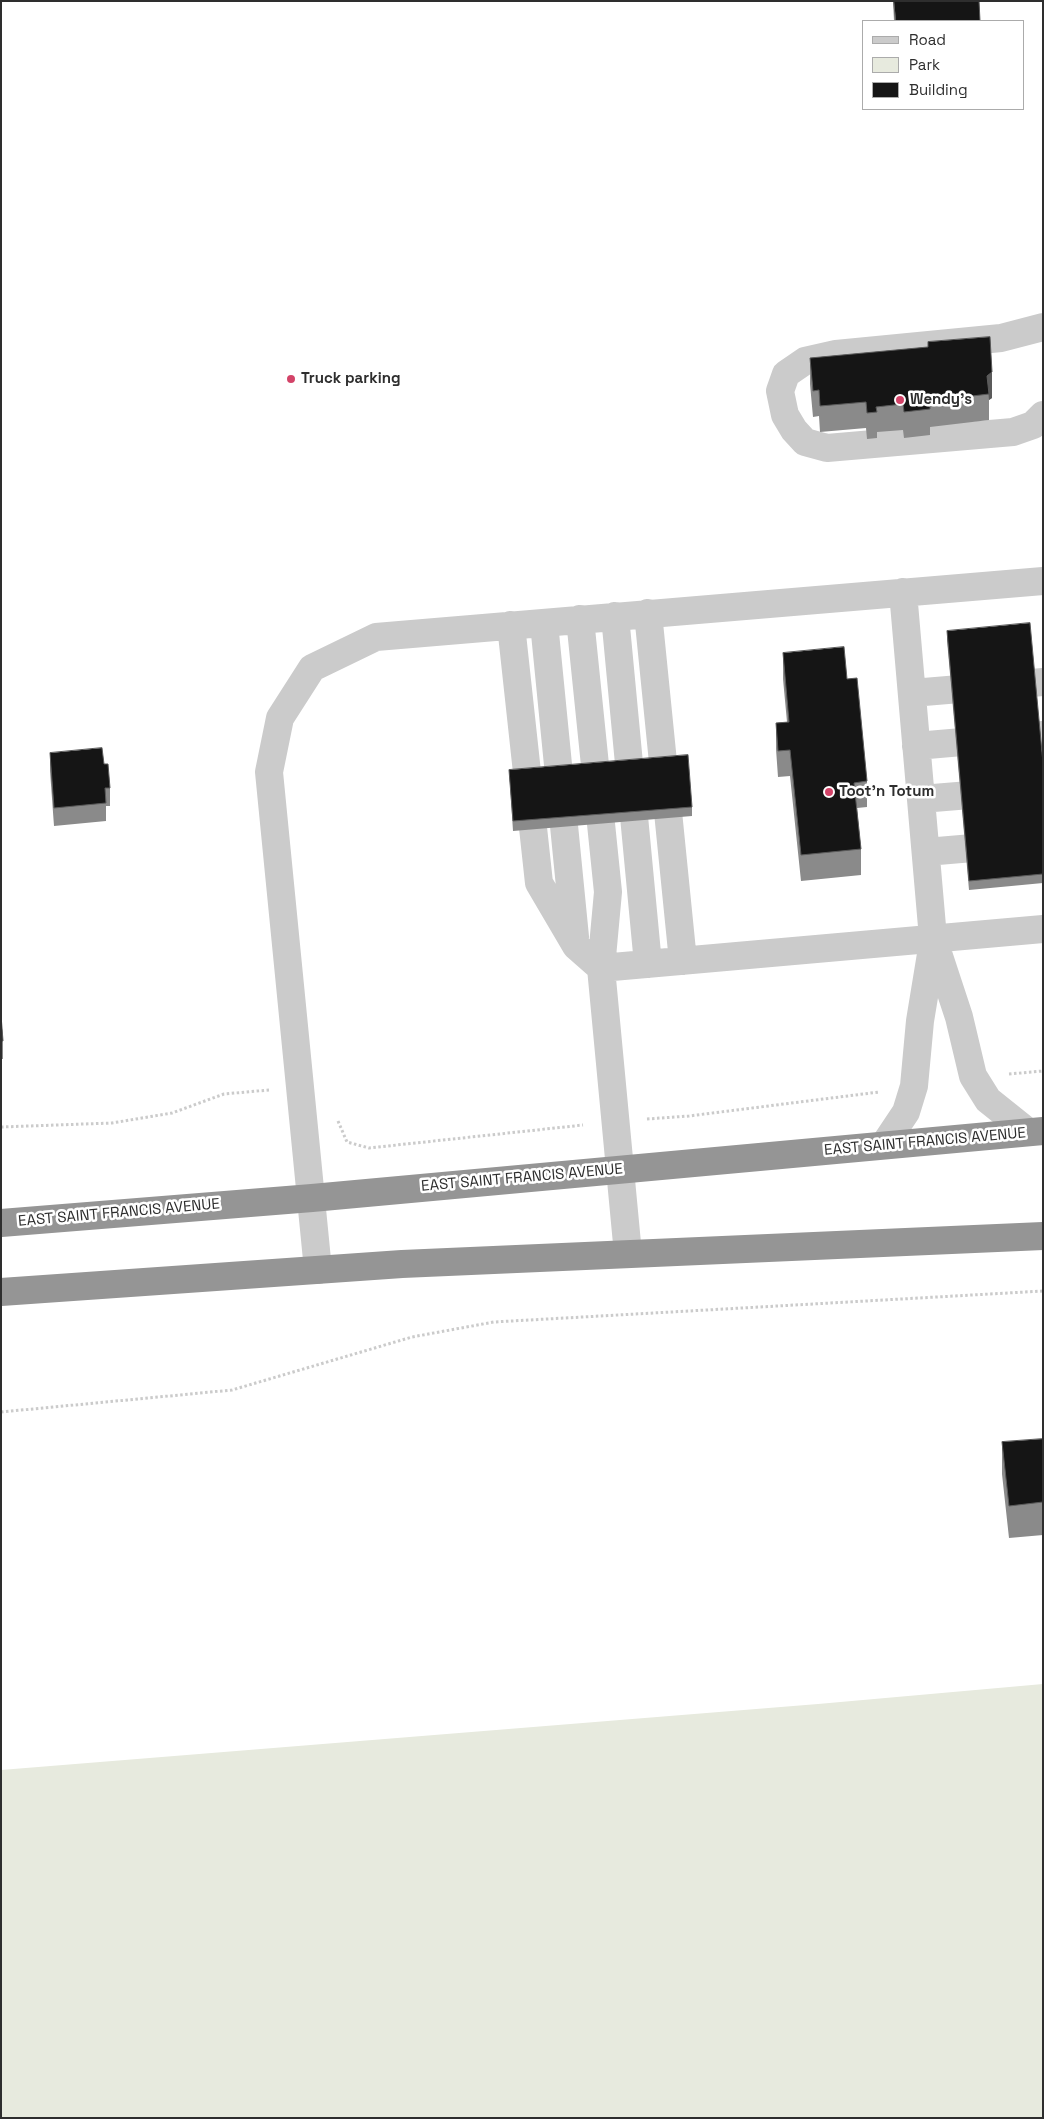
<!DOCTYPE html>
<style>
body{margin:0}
#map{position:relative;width:1044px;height:2119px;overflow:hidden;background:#fff;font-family:"Space Grotesk",sans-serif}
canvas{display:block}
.frame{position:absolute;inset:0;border:2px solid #2e2e2e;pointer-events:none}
.legend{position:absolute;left:862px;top:20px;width:162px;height:90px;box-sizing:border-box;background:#fff;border:1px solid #ababab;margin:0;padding:6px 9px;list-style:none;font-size:15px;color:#2e2e2e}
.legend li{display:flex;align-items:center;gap:10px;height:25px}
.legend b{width:25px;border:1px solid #ababab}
</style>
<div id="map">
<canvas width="1044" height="2119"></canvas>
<div class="frame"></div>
<ul class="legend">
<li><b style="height:6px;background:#cbcbcb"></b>Road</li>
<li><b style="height:14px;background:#e7eade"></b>Park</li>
<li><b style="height:14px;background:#151515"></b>Building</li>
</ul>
</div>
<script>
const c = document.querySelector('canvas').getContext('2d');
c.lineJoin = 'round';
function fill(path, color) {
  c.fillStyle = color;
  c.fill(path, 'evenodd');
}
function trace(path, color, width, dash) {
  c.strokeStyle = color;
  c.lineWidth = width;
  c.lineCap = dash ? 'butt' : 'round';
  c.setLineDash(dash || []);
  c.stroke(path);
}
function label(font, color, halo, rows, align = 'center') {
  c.font = font + ' "Space Grotesk",sans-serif';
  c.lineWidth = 5;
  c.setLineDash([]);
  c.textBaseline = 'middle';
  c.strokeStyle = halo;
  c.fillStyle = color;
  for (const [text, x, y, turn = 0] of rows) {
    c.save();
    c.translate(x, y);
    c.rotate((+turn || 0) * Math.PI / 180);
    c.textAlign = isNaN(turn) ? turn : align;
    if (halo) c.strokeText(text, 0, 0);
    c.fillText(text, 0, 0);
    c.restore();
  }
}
const green = new Path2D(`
 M 1043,1684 L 1043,2118 L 1,2118 L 1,1770 L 818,1704 Z`);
const path = new Path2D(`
 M 1009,1074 L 1043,1071
 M 647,1119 L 689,1116 L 879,1092
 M 338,1121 L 347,1142 L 369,1148 L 583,1125
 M 1,1127 L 112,1123 L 172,1113 L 224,1094 L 269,1090
 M 1,1412 L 232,1390 L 412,1337 L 494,1322 L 1043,1291`);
const minor = new Path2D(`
 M 1043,327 L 1001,338 L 836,354 L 805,361 L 786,374 L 780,391 L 785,415 L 794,430 L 805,442 L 827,448 L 1013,432 L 1033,425 L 1043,415
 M 903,592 L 933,938 L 959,1017 L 973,1076 L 988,1100 L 1028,1132
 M 648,613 L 683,961
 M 615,616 L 648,964
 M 580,619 L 608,892 L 601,968
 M 544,623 L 575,937
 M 511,625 L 539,883 L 576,946 L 601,968
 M 912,693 L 1043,682
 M 916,746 L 1043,735
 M 921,799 L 1043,789
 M 926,852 L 1043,842
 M 884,1145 L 906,1112 L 914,1086 L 920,1021 L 933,942
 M 628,1254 L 601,968 L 1043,929
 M 318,1270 L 269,772 L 280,718 L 312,668 L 376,637 L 1043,581`);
const highway = new Path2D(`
 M 1,1223 L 312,1198 L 1043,1131
 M 1,1292 L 402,1264 L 1043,1236`);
const wall = new Path2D(`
 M 893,1 L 979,1 L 980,21 L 894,21 Z
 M 990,337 L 992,398 L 989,400 L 989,420 L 930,427 L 930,435 L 904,438 L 903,430 L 877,432 L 877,438 L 867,439 L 866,428 L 820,432 L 819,416 L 813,417 L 810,384 L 810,358 L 928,347 L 928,342 Z
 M 947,631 L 1043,763 L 1043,883 L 969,890 L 947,640 Z
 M 783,653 L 847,679 L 867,781 L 867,807 L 857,808 L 861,849 L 861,875 L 801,881 L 790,776 L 778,777 L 776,749 L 776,723 L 787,722 L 783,679 Z
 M 50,753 L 104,764 L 110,788 L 110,806 L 106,806 L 106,821 L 54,826 L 50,771 Z
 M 509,770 L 692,807 L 692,816 L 513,831 Z
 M 1,1015 L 3,1041 L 3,1059 L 1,1059 Z
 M 1043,1439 L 1043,1535 L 1009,1538 L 1002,1474 L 1002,1442 Z`);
const shadedWall = new Path2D(`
 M 992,372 L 992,398 L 989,400 L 987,376 Z`);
const building = new Path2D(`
 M 894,1 L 979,1 L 980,21 L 896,21 Z
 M 990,337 L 992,372 L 987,376 L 989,394 L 930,401 L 930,409 L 904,412 L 903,404 L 876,407 L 877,412 L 867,413 L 866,402 L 820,406 L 819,390 L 813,391 L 810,358 L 928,347 L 928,342 Z
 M 1030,623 L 1043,763 L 1043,874 L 969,881 L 947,631 Z
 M 844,647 L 847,679 L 857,678 L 867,781 L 854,783 L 861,849 L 801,855 L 790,750 L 778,751 L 776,723 L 789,722 L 783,653 Z
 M 102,748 L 104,764 L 108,764 L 110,788 L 105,788 L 106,803 L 54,808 L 50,753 Z
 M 688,755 L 692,807 L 513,821 L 509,770 Z
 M 1,1015 L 3,1041 L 1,1041 Z
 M 1043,1439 L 1043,1502 L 1009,1506 L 1002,1442 Z`);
const markers = [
 [291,379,5,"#d34368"],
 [900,400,5,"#d34368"],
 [829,792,5,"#d34368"]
];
const poiNames = [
 ["Truck parking",301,379],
 ["Wendy's",910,400],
 ["Toot'n Totum",839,792]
];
const streetNames = [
 ["EAST SAINT FRANCIS AVENUE",925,1142,-5],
 ["EAST SAINT FRANCIS AVENUE",522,1178,-5],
 ["EAST SAINT FRANCIS AVENUE",119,1213,-5]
];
fill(green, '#e7eade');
trace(path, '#cbcbcb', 3, [2.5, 2.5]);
trace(minor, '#cbcbcb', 28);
trace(highway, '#959595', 28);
fill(wall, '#8a8a8a');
fill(shadedWall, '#5b5b5b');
fill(building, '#151515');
trace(building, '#5b5b5b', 1);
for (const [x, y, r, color] of markers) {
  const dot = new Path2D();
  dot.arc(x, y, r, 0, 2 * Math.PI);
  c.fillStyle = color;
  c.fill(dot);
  trace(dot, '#fff', 2);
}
label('bold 15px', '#2e2e2e', '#fff', poiNames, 'left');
label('15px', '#2e2e2e', '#fff', streetNames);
</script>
